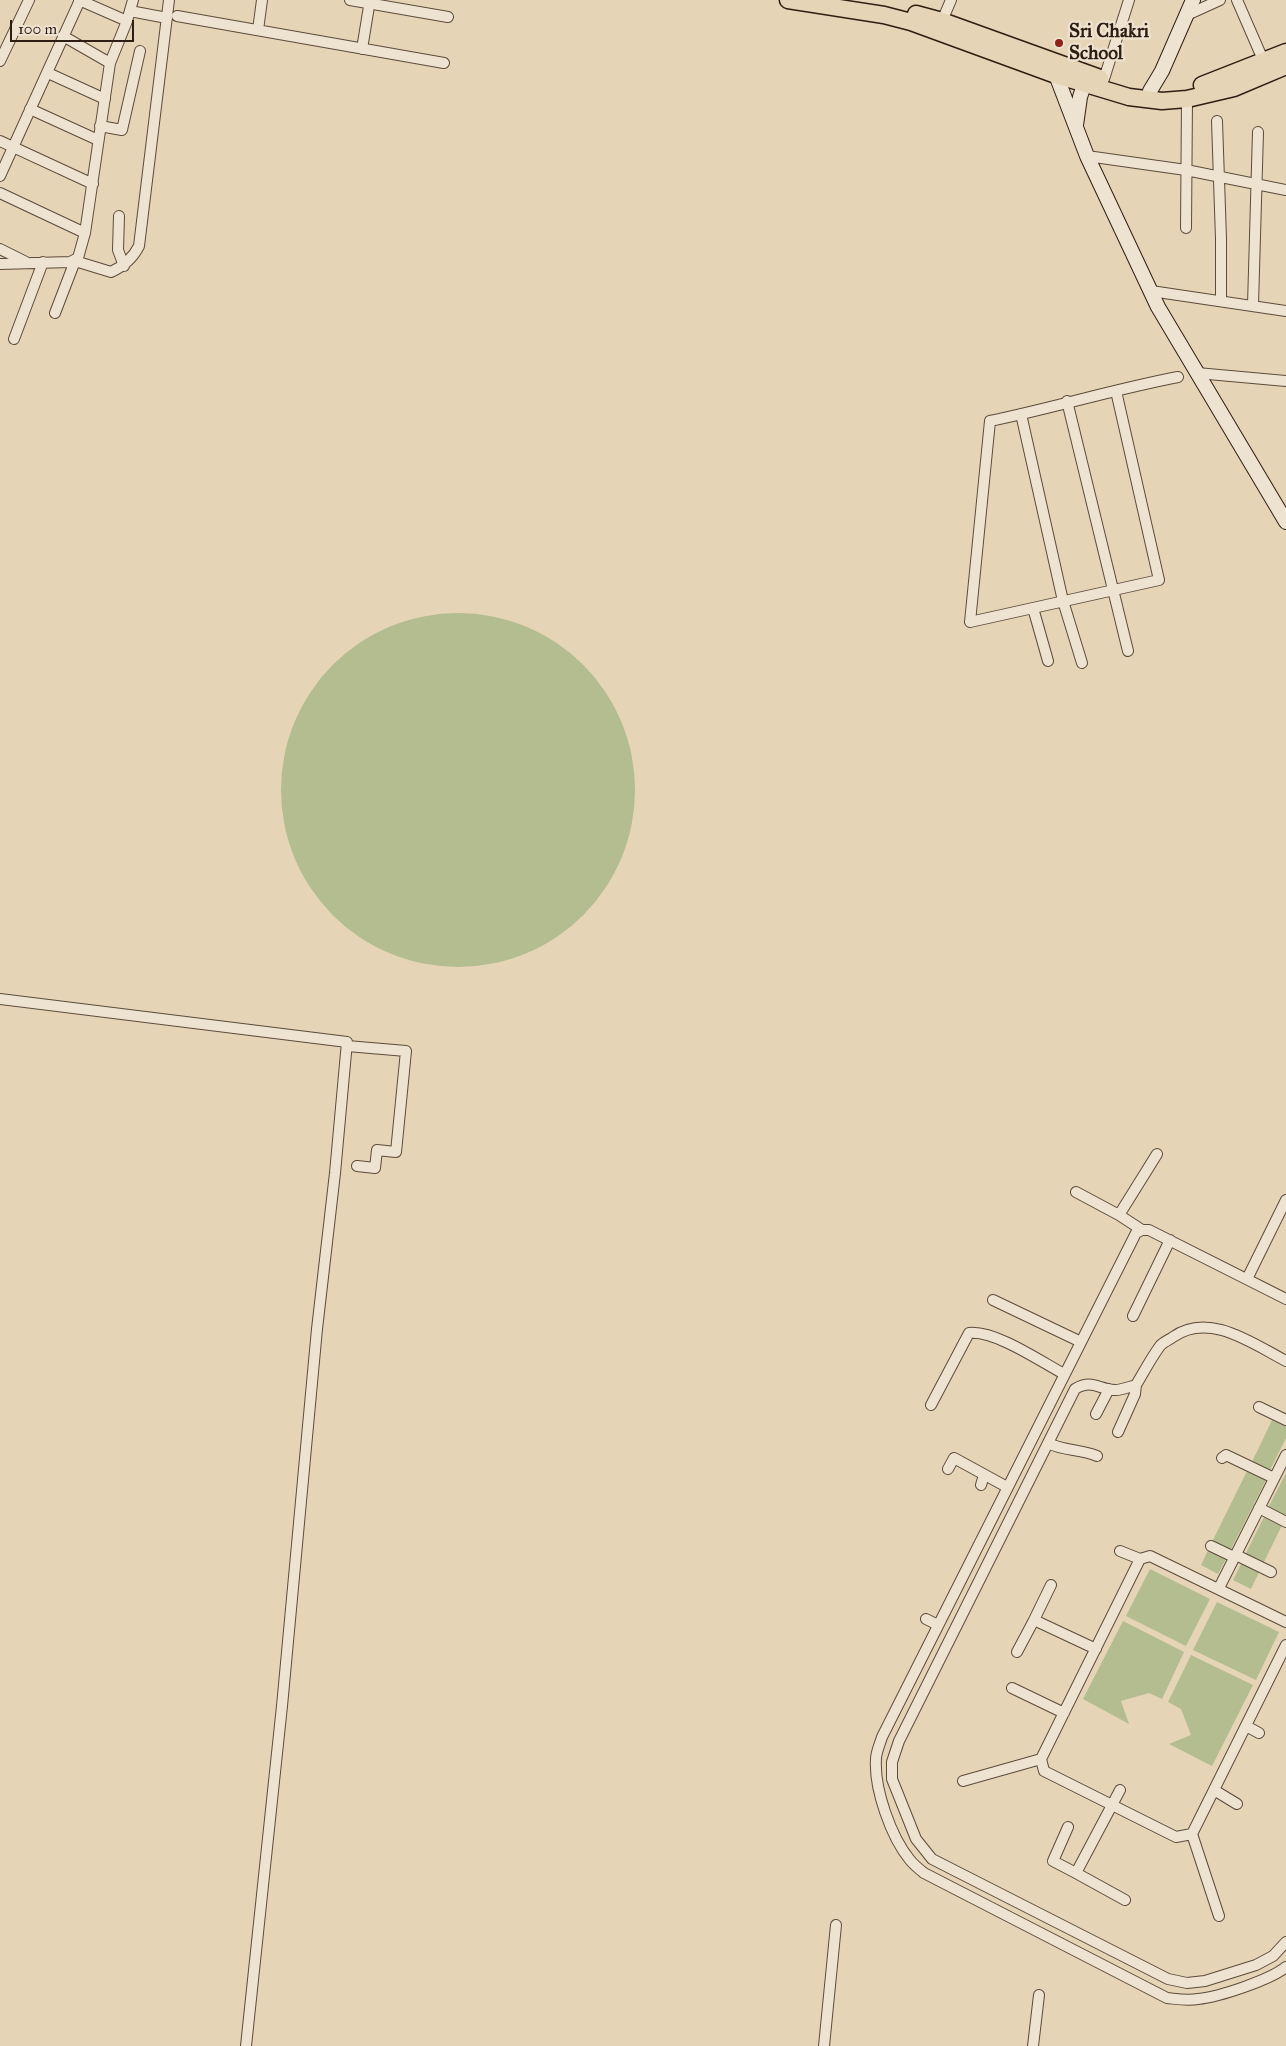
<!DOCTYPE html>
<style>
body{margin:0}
#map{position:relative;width:1286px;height:2046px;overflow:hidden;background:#e5d4b6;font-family:"IM FELL Great Primer",serif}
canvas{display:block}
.scale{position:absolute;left:10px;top:20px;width:124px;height:22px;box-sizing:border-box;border:2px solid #2e1d12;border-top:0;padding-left:6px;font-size:15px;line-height:18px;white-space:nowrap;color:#2e1d12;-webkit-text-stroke:4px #eee3d0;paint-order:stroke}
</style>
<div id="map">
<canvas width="1286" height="2046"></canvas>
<div class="scale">100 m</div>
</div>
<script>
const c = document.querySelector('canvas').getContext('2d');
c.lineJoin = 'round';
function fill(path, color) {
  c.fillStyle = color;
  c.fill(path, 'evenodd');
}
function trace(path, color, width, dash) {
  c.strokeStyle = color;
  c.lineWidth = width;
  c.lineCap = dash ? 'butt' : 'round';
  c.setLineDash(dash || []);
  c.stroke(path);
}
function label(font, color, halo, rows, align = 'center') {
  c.font = font + ' "IM FELL Great Primer",serif';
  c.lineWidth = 4.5;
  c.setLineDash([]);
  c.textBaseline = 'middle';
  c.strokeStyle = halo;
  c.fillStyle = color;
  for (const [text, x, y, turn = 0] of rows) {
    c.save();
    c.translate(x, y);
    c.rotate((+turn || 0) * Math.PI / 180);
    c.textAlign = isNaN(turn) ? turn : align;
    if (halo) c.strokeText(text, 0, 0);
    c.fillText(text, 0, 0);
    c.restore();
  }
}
const green = new Path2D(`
 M281 790a177 177 0 1 1 354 0a177 177 0 1 1-354 0Z
 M 1273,1418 L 1286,1424 L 1286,1438 L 1269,1472 L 1252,1462 Z
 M 1248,1469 L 1267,1478 L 1230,1551 L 1212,1542 Z
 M 1286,1473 L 1286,1517 L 1268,1508 Z
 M 1265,1515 L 1283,1523 L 1263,1564 L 1245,1555 Z
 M 1209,1548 L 1227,1557 L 1218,1574 L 1201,1565 Z
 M 1242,1562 L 1260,1570 L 1251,1589 L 1233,1580 Z
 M 1150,1569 L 1210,1599 L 1186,1646 L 1126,1616 Z
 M 1217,1602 L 1279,1632 L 1256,1680 L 1193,1650 Z
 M 1123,1621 L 1184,1652 L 1162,1699 L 1149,1693 L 1121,1701 L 1129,1724 L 1083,1699 Z
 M 1191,1655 L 1253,1685 L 1212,1766 L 1169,1744 L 1191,1735 L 1181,1709 L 1168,1702 Z`);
const street = new Path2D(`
 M 79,0 L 127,21
 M 350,0 L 448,17
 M 1237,0 L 1264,62
 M 130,11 L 167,18
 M 1187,15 L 1220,0
 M 177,16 L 444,63
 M 942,21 L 951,0
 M 258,30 L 262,0
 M 63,36 L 110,63
 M 362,49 L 370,0
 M 0,61 L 29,0
 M 48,73 L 105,99
 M 1104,79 L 1129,0
 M 30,109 L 98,140
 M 1217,121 L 1221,239 L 1221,301
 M 100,126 L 122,130 L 140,51
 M 0,141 L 93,184
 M 1087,156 L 1186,170 L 1286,190
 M 0,176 L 80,0
 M 0,193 L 85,233
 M 119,216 L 118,250 L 124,266
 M 1186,228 L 1187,99
 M 0,249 L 26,262
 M 0,264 L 70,262 L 78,258 L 85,233 L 110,63 L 127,21 L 133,0
 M 1151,291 L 1286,311
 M 1253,305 L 1258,132
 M 55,313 L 75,261 L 111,272 C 124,266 133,258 139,246 L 169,0
 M 14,339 L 43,262
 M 1197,373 L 1286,381
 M 1116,391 L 1159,580 L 970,622 L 990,421 C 1053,408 1115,389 1178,377
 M 1067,401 L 1128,651
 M 1021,414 L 1063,601 L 1082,663
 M 1033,608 L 1048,661
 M 0,999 L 347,1042 L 335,1173 L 317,1329 L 282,1706 L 246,2046
 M 347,1046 L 406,1051 L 396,1152 L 377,1150 L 375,1168 L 357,1166
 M 1076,1192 L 1119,1215 L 1142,1230
 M 1119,1215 L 1157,1154
 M 1247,1279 L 1286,1200
 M 1286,1299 L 1149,1230 L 1142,1230 L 1136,1233 L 882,1737 C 880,1744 876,1752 876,1759 C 874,1789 891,1837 910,1860 C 914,1865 919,1869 924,1873 L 1167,1998 C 1177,1999 1187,2001 1198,1999 C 1219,1997 1270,1980 1286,1967
 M 993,1300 L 1081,1342
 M 1133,1316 L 1170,1240
 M 1286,1361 C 1253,1344 1209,1311 1173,1337 C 1169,1340 1163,1342 1160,1346 C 1151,1358 1144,1372 1136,1385 C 1129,1387 1122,1390 1115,1390 C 1098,1389 1092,1379 1075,1389 L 899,1741 L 892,1762 L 892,1779 L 916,1839 L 932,1859 L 1168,1979 L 1187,1983 L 1205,1981 L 1256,1965 L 1273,1956 L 1286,1942
 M 931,1405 L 969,1333 C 995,1330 1040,1361 1064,1374
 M 1259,1407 L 1286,1420
 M 1096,1414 L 1109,1389
 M 1118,1432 L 1135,1394 L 1136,1385
 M 1048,1443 C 1063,1451 1081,1449 1097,1456
 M 1222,1458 L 1226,1455 L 1274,1478
 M 948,1469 L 954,1458 L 1007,1487
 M 981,1485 L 984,1475
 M 1259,1508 L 1286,1522
 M 1211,1546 L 1234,1557
 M 1120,1551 L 1140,1559
 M 1236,1555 L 1271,1572
 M 1051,1585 L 1034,1620 L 1096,1649
 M 1219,1588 L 1286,1455
 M 926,1619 L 938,1625
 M 1286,1622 L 1150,1556 L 1140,1559 L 1041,1759 L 1044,1771 L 1176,1837 L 1192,1834 L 1286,1645
 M 1017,1652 L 1034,1620
 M 1012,1688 L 1064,1713
 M 1246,1726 L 1259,1733
 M 963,1781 L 1041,1759
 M 1120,1790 L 1076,1873 L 1125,1900
 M 1214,1790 L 1237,1804
 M 1068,1827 L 1053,1861 L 1076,1873
 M 1192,1834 L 1219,1916
 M 824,2046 L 836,1925
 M 1033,2046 L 1039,1995`);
const secondary = new Path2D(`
 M 1059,67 L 1056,75 L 1087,156 L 1158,307 L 1286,522
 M 1150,91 L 1162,71 L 1193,0
 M 1076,125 L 1080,97 L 1088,73`);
const primary = new Path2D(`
 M 788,0 L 884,15 L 911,22 L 1056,75 L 1129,97 L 1162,101 L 1187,99 L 1234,88 L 1286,66
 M 916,14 L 942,21 L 1100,78
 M 1202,85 L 1286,52`);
const markers = [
 [1059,43,5,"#8f2418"]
];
const poiNames = [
 ["Sri Chakri",1069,32],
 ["School",1069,54]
];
fill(green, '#b3bd8f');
trace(street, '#5c4b3b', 12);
trace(secondary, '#2e1d12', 16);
trace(primary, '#2e1d12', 19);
trace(street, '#eee3d0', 10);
trace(secondary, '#eee3d0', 14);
trace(primary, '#e5d4b6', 16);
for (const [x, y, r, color] of markers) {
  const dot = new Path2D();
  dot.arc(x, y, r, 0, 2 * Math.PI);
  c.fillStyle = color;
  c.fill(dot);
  trace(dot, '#eee3d0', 2);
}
label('bold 19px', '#2e1d12', '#eee3d0', poiNames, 'left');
</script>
